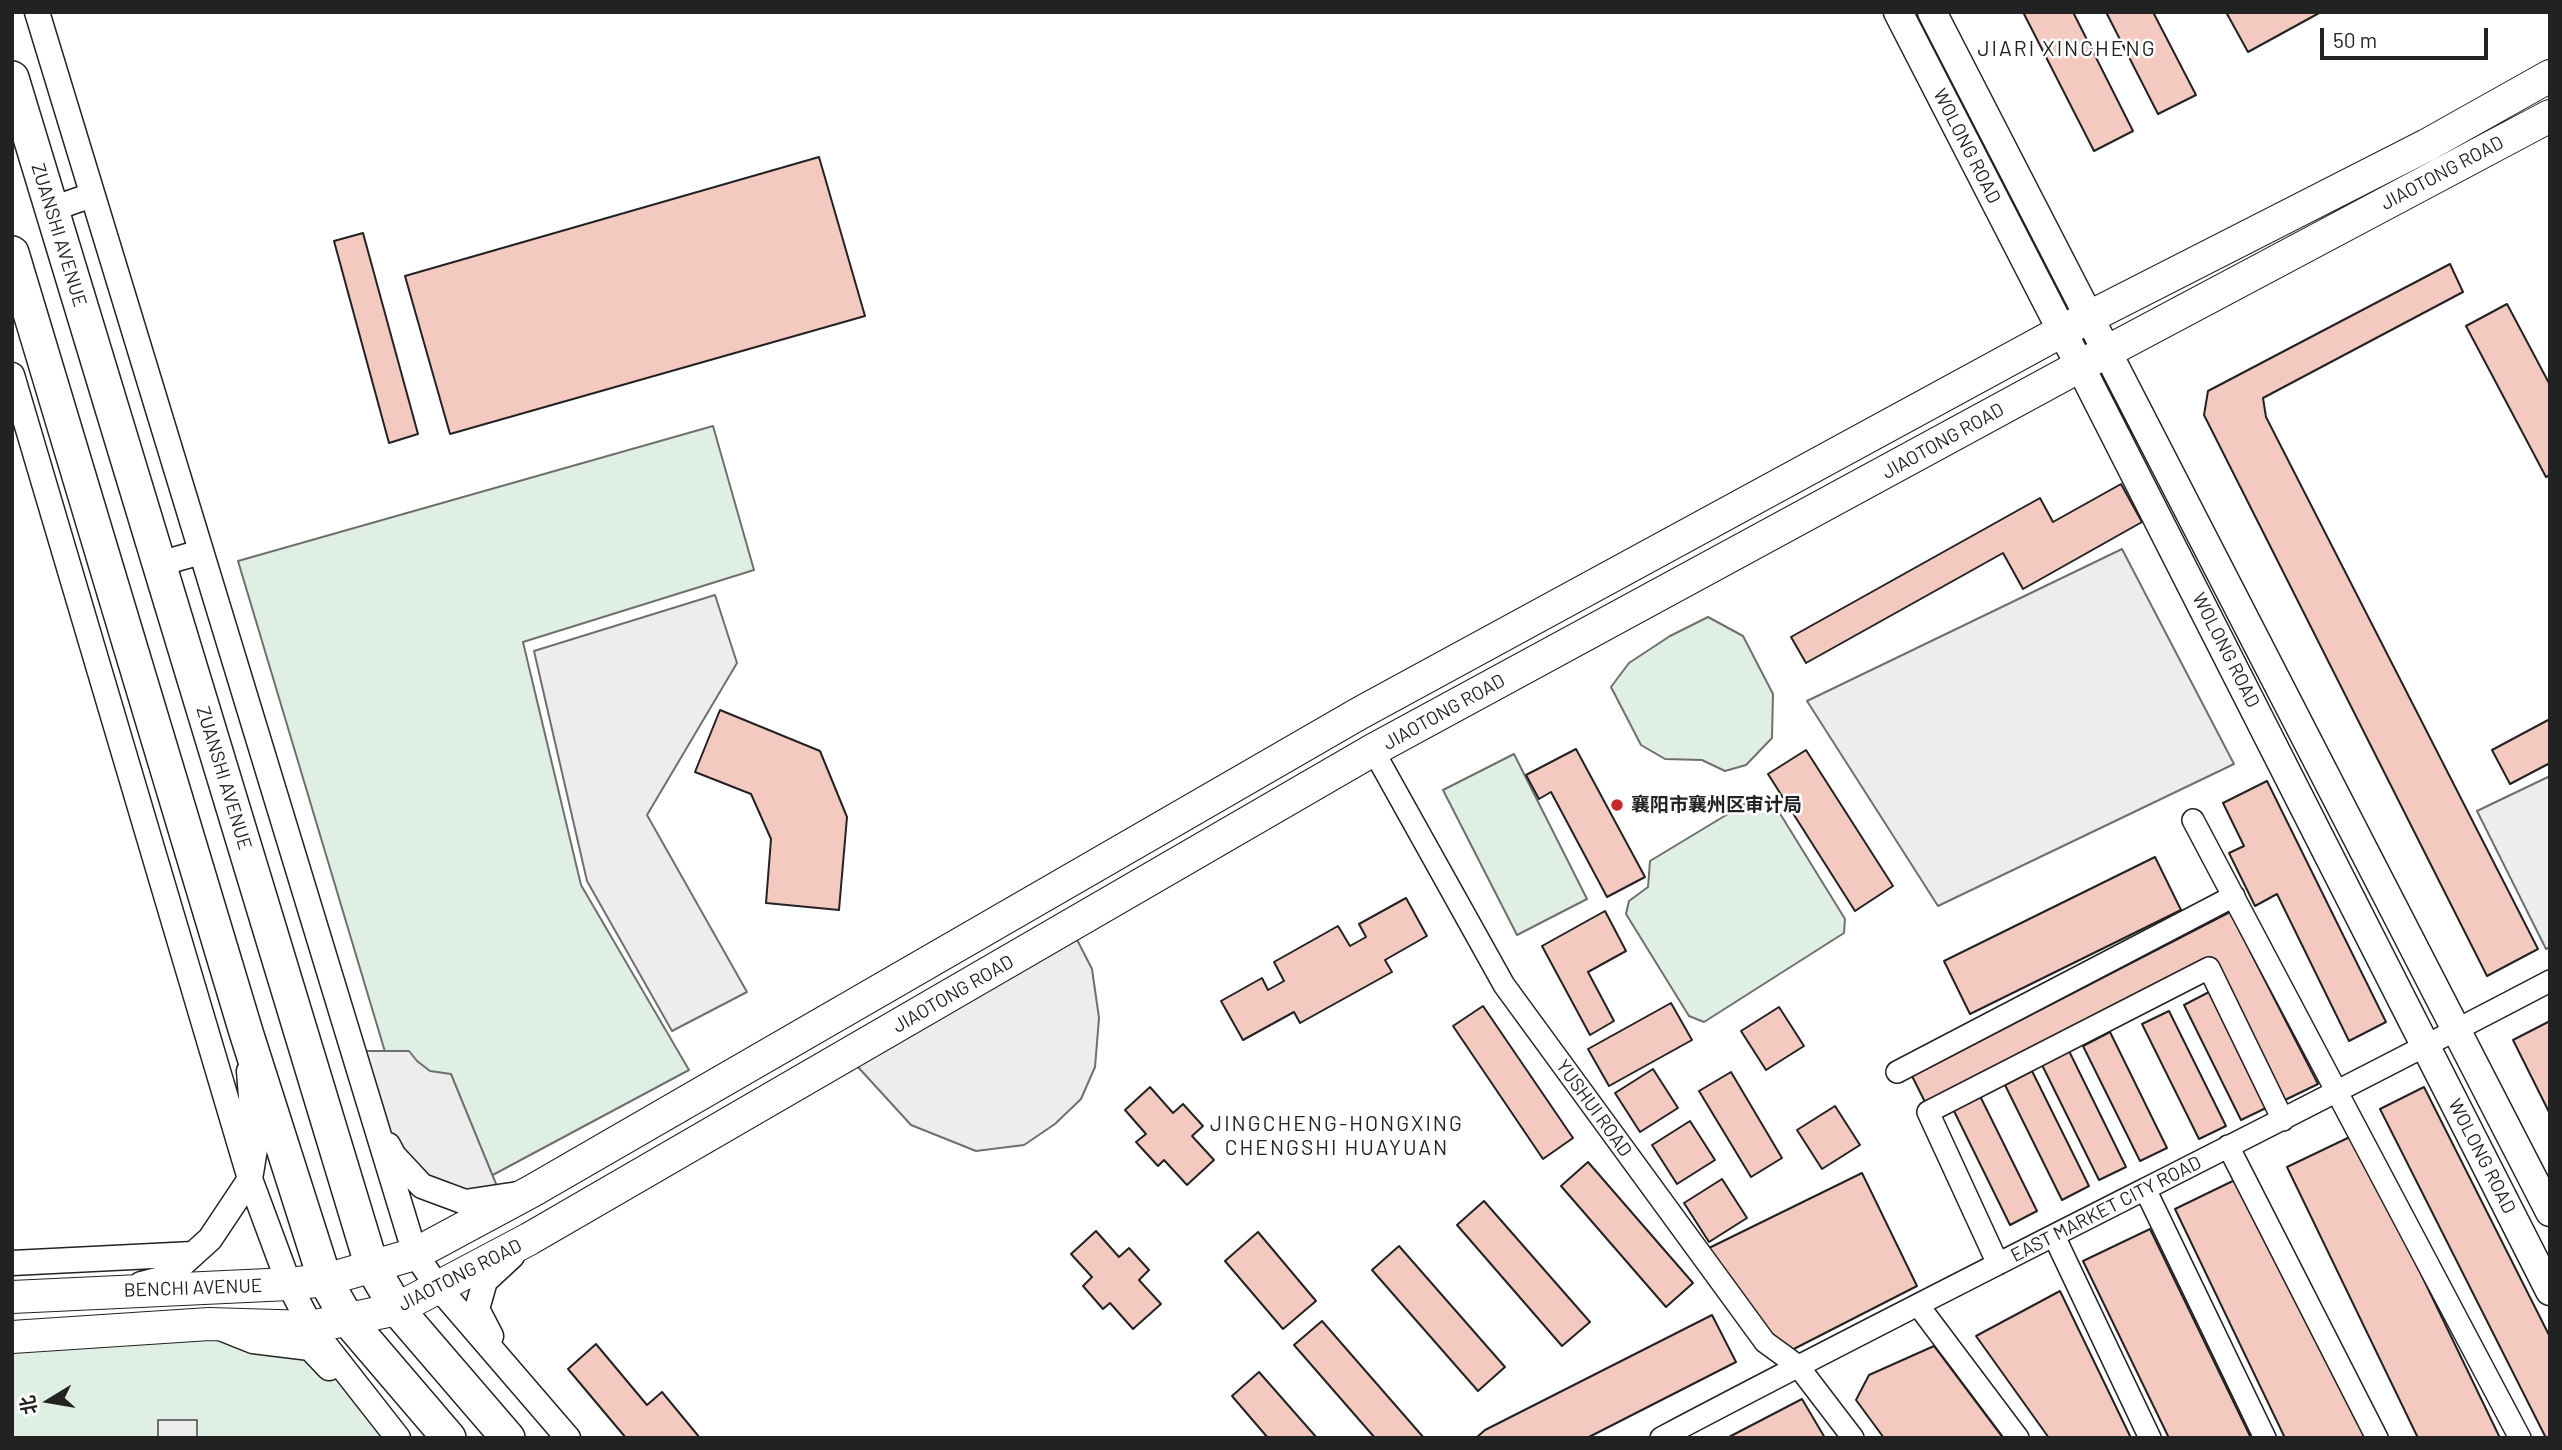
<!DOCTYPE html>
<meta charset="utf-8">
<style>
body{margin:0}
#map{position:relative;width:2562px;height:1450px;overflow:hidden;background:#fff;font-family:Barlow,"Noto Sans SC",sans-serif}
canvas{display:block}
.frame{position:absolute;inset:0;border:14px solid #222;pointer-events:none}
.north{position:absolute;left:14px;top:1366px;width:70px;height:70px;-webkit-text-stroke:5px #fff;paint-order:stroke;rotate:259deg;font-size:19px;font-weight:700;line-height:28px;text-align:center;color:#222}
.north::after{content:'';display:block;margin:auto;width:24px;height:32px;background:#222;clip-path:polygon(50% 0,100% 100%,50% 72%,0 100%)}
.scale{position:absolute;left:2320px;top:28px;width:168px;height:32px;box-sizing:border-box;border:4px solid #222;border-top:0;padding-left:9px;font-size:21px;line-height:24px;white-space:nowrap;color:#222;-webkit-text-stroke:5px #fff;paint-order:stroke}
</style>
<div id="map">
<canvas width="2562" height="1450"></canvas>
<div class="frame"></div>
<div class="north">北</div>
<div class="scale">50 m</div>
</div>
<script>
const c = document.querySelector('canvas').getContext('2d');
c.lineJoin = 'round';
function fill(path, color) {
  c.fillStyle = color;
  c.fill(path, 'evenodd');
}
function trace(path, color, width, dash) {
  c.strokeStyle = color;
  c.lineWidth = width;
  c.lineCap = dash ? 'butt' : 'round';
  c.setLineDash(dash || []);
  c.stroke(path);
}
function label(font, color, halo, rows, align = 'center') {
  c.font = font + ' Barlow,"Noto Sans SC",sans-serif';
  c.lineWidth = 5;
  c.setLineDash([]);
  c.textBaseline = 'middle';
  c.strokeStyle = halo;
  c.fillStyle = color;
  for (const [text, x, y, turn = 0] of rows) {
    c.save();
    c.translate(x, y);
    c.rotate((+turn || 0) * Math.PI / 180);
    c.textAlign = isNaN(turn) ? turn : align;
    if (halo) c.strokeText(text, 0, 0);
    c.fillText(text, 0, 0);
    c.restore();
  }
}
const green = new Path2D(`
 M 713,426 L 754,570 L 523,642 L 581,885 L 689,1070 L 489,1177 L 418,1162 L 238,561 Z
 M 1708,617 L 1743,636 L 1773,694 L 1772,738 L 1746,765 L 1725,771 L 1702,760 L 1665,759 L 1641,745 L 1611,687 L 1629,663 L 1670,636 Z
 M 1514,754 L 1587,899 L 1517,935 L 1443,790 Z
 M 1771,799 L 1845,919 L 1844,933 L 1704,1022 L 1689,1016 L 1626,914 L 1629,901 L 1648,887 L 1650,861 L 1751,800 Z
 M 116,1329 L 310,1348 L 398,1438 L 12,1438 L 12,1337 Z`);
const parking = new Path2D(`
 M 2122,549 L 2234,764 L 1938,906 L 1807,701 Z
 M 715,595 L 737,663 L 647,815 L 747,992 L 672,1031 L 587,881 L 534,651 Z
 M 2550,776 L 2550,947 L 2546,949 L 2477,811 Z
 M 1070,926 L 1092,969 L 1099,1018 L 1095,1067 L 1081,1099 L 1055,1124 L 1024,1145 L 976,1151 L 911,1125 L 847,1055 Z
 M 353,1051 L 409,1051 L 417,1061 L 430,1071 L 451,1074 L 501,1196 L 465,1202 L 394,1156 Z
 M 158,1420 L 197,1420 L 197,1438 L 158,1438 Z`);
const building = new Path2D(`
 M 2023,12 L 2073,12 L 2133,131 L 2094,151 Z
 M 2106,12 L 2153,12 L 2196,95 L 2158,114 Z
 M 2226,12 L 2321,12 L 2248,52 Z
 M 819,157 L 865,316 L 450,434 L 405,276 Z
 M 363,233 L 418,434 L 389,443 L 334,241 Z
 M 2450,264 L 2463,292 L 2263,398 L 2266,417 L 2538,949 L 2487,976 L 2204,415 L 2208,391 Z
 M 2507,304 L 2550,385 L 2550,475 L 2546,477 L 2466,326 Z
 M 2121,484 L 2142,522 L 2023,589 L 2003,553 L 1806,663 L 1791,637 L 2040,498 L 2053,522 Z
 M 720,710 L 820,751 L 847,817 L 839,910 L 766,903 L 771,839 L 751,794 L 695,772 Z
 M 2550,719 L 2550,763 L 2510,784 L 2492,750 Z
 M 1576,749 L 1645,877 L 1607,897 L 1551,792 L 1539,799 L 1526,775 Z
 M 1806,750 L 1893,886 L 1855,911 L 1768,774 Z
 M 2267,781 L 2386,1022 L 2349,1041 L 2277,894 L 2255,906 L 2229,853 L 2244,846 L 2223,803 Z
 M 2155,857 L 2181,910 L 1970,1014 L 1944,961 Z
 M 1406,898 L 1427,936 L 1385,960 L 1392,972 L 1300,1023 L 1294,1012 L 1243,1040 L 1221,1001 L 1262,978 L 1268,990 L 1284,981 L 1274,962 L 1338,926 L 1350,946 L 1366,937 L 1359,924 Z
 M 1605,911 L 1626,951 L 1588,972 L 1614,1021 L 1590,1035 L 1542,946 Z
 M 2230,912 L 2318,1084 L 2285,1100 L 2211,957 L 1926,1104 L 1912,1076 Z
 M 2211,991 L 2268,1107 L 2241,1120 L 2184,1005 Z
 M 1671,1003 L 1692,1040 L 1609,1086 L 1588,1049 Z
 M 1483,1006 L 1573,1138 L 1543,1159 L 1453,1026 Z
 M 1779,1007 L 1804,1046 L 1766,1070 L 1741,1031 Z
 M 2169,1011 L 2226,1126 L 2199,1139 L 2142,1024 Z
 M 2550,1021 L 2550,1114 L 2513,1040 Z
 M 2110,1032 L 2167,1148 L 2140,1161 L 2083,1046 Z
 M 2069,1051 L 2126,1167 L 2099,1180 L 2042,1065 Z
 M 1653,1069 L 1678,1108 L 1640,1132 L 1615,1093 Z
 M 2032,1071 L 2089,1186 L 2062,1200 L 2005,1085 Z
 M 1731,1072 L 1782,1158 L 1751,1177 L 1699,1091 Z
 M 1150,1087 L 1173,1113 L 1183,1104 L 1203,1126 L 1192,1136 L 1214,1160 L 1187,1185 L 1164,1160 L 1158,1166 L 1136,1142 L 1146,1134 L 1125,1110 Z
 M 2424,1087 L 2550,1337 L 2550,1438 L 2546,1438 L 2380,1109 Z
 M 1980,1096 L 2037,1211 L 2010,1225 L 1953,1109 Z
 M 1835,1106 L 1860,1145 L 1822,1169 L 1797,1130 Z
 M 1690,1121 L 1715,1160 L 1677,1184 L 1652,1145 Z
 M 2354,1135 L 2500,1438 L 2418,1438 L 2287,1167 Z
 M 1588,1162 L 1693,1283 L 1666,1307 L 1561,1186 Z
 M 1862,1173 L 1917,1286 L 1786,1353 L 1709,1248 Z
 M 2241,1177 L 2367,1438 L 2285,1438 L 2175,1209 Z
 M 1722,1179 L 1747,1218 L 1709,1242 L 1684,1203 Z
 M 1484,1201 L 1590,1322 L 1562,1346 L 1457,1225 Z
 M 2150,1229 L 2251,1438 L 2169,1438 L 2083,1261 Z
 M 1096,1231 L 1119,1257 L 1129,1248 L 1149,1270 L 1139,1280 L 1161,1304 L 1133,1329 L 1110,1303 L 1103,1309 L 1083,1286 L 1092,1277 L 1071,1254 Z
 M 1258,1232 L 1316,1301 L 1283,1329 L 1225,1261 Z
 M 1399,1246 L 1505,1367 L 1478,1391 L 1372,1270 Z
 M 2060,1291 L 2131,1438 L 2049,1438 L 1976,1336 Z
 M 1712,1315 L 1736,1362 L 1587,1438 L 1476,1438 L 1485,1430 Z
 M 1322,1321 L 1424,1438 L 1375,1438 L 1294,1345 Z
 M 596,1344 L 647,1405 L 662,1392 L 700,1438 L 626,1438 L 568,1369 Z
 M 1934,1346 L 2003,1438 L 1884,1438 L 1856,1400 L 1869,1375 Z
 M 1259,1372 L 1317,1438 L 1268,1438 L 1232,1396 Z
 M 1802,1399 L 1825,1438 L 1727,1438 Z`);
const minor = new Path2D(`
 M 1373,750 L 1504,985 L 1765,1342 L 1798,1366 L 1853,1438
 M 2193,820 L 2520,1438
 M 1897,1072 L 2234,896
 M 2228,1146 L 2377,1438
 M 2145,1189 L 2265,1438
 M 2054,1236 L 2150,1438
 M 1998,1264 L 1928,1112 L 2209,968 L 2283,1120
 M 1918,1305 L 2018,1438
 M 1661,1438 C 1956,1282 2255,1136 2550,981`);
const tertiary = new Path2D(`
 M 37,12 L 415,1254 L 438,1287 L 568,1438
 M 52,209 L 92,195
 M 12,375 L 250,1179 L 289,1284 L 311,1327 L 398,1438
 M 159,564 L 201,552
 M 388,1145 L 394,1156 L 422,1186 L 465,1202 L 518,1194
 M 12,1263 L 193,1254
 M 141,1284 L 168,1277 L 210,1239 L 250,1179 L 255,1149 L 249,1071
 M 223,1329 L 253,1341 L 310,1348 L 329,1368
 M 491,1336 L 477,1309 L 485,1281 L 512,1256`);
const secondary = new Path2D(`
 M 1898,12 L 2080,366 L 2550,1291
 M 1932,12 L 2550,1212`);
const primary = new Path2D(`
 M 12,1297 L 289,1284 L 325,1280 L 415,1254 L 532,1191 L 1360,713 L 2062,331 L 2427,145 L 2550,76
 M 12,1337 L 209,1324 L 311,1327 L 397,1309 L 529,1239 L 1373,750 L 2080,366 L 2550,116`);
const trunk = new Path2D(`
 M 12,78 L 372,1267 L 397,1309 L 508,1438
 M 12,253 L 246,1032 L 325,1280 L 348,1320 L 449,1438`);
const markers = [
 [1617,805,7,"#c62828"]
];
const streetNames = [
 ["WOLONG ROAD",1967,146,63],
 ["JIAOTONG ROAD",2442,173,-28],
 ["ZUANSHI AVENUE",59,235,73],
 ["JIAOTONG ROAD",1943,441,-29],
 ["WOLONG ROAD",2226,650,63],
 ["JIAOTONG ROAD",1444,712,-29],
 ["ZUANSHI AVENUE",224,778,73],
 ["JIAOTONG ROAD",953,994,-30],
 ["YUSHUI ROAD",1594,1108,54],
 ["WOLONG ROAD",2482,1156,63],
 ["EAST MARKET CITY ROAD",2106,1209,-27],
 ["JIAOTONG ROAD",460,1275,-27],
 ["BENCHI AVENUE",193,1288,-2]
];
const poiNames = [
 ["襄阳市襄州区审计局",1631,805]
];
const neighbourhoodNames = [
 ["JIARI XINCHENG",2067,49],
 ["JINGCHENG-HONGXING",1337,1124],
 ["CHENGSHI HUAYUAN",1337,1148]
];
fill(green, '#e0efe3');
trace(green, '#6f6f6f', 2);
fill(parking, '#ededed');
trace(parking, '#6f6f6f', 2);
fill(building, '#f3c9c0');
trace(building, '#222', 2);
trace(minor, '#222', 24);
trace(tertiary, '#222', 27);
trace(secondary, '#222', 31);
trace(primary, '#222', 34);
trace(trunk, '#222', 36);
trace(minor, '#fff', 21);
trace(tertiary, '#fff', 24);
trace(secondary, '#fff', 28);
trace(primary, '#fff', 32);
trace(trunk, '#fff', 33);
for (const [x, y, r, color] of markers) {
  const dot = new Path2D();
  dot.arc(x, y, r, 0, 2 * Math.PI);
  c.fillStyle = color;
  c.fill(dot);
  trace(dot, '#fff', 2.5);
}
label('19px', '#222', '#fff', streetNames);
label('bold 19px', '#222', '#fff', poiNames, 'left');
c.letterSpacing = '2px';
label('21px', '#222', '#fff', neighbourhoodNames);
c.letterSpacing = '0px';
</script>
